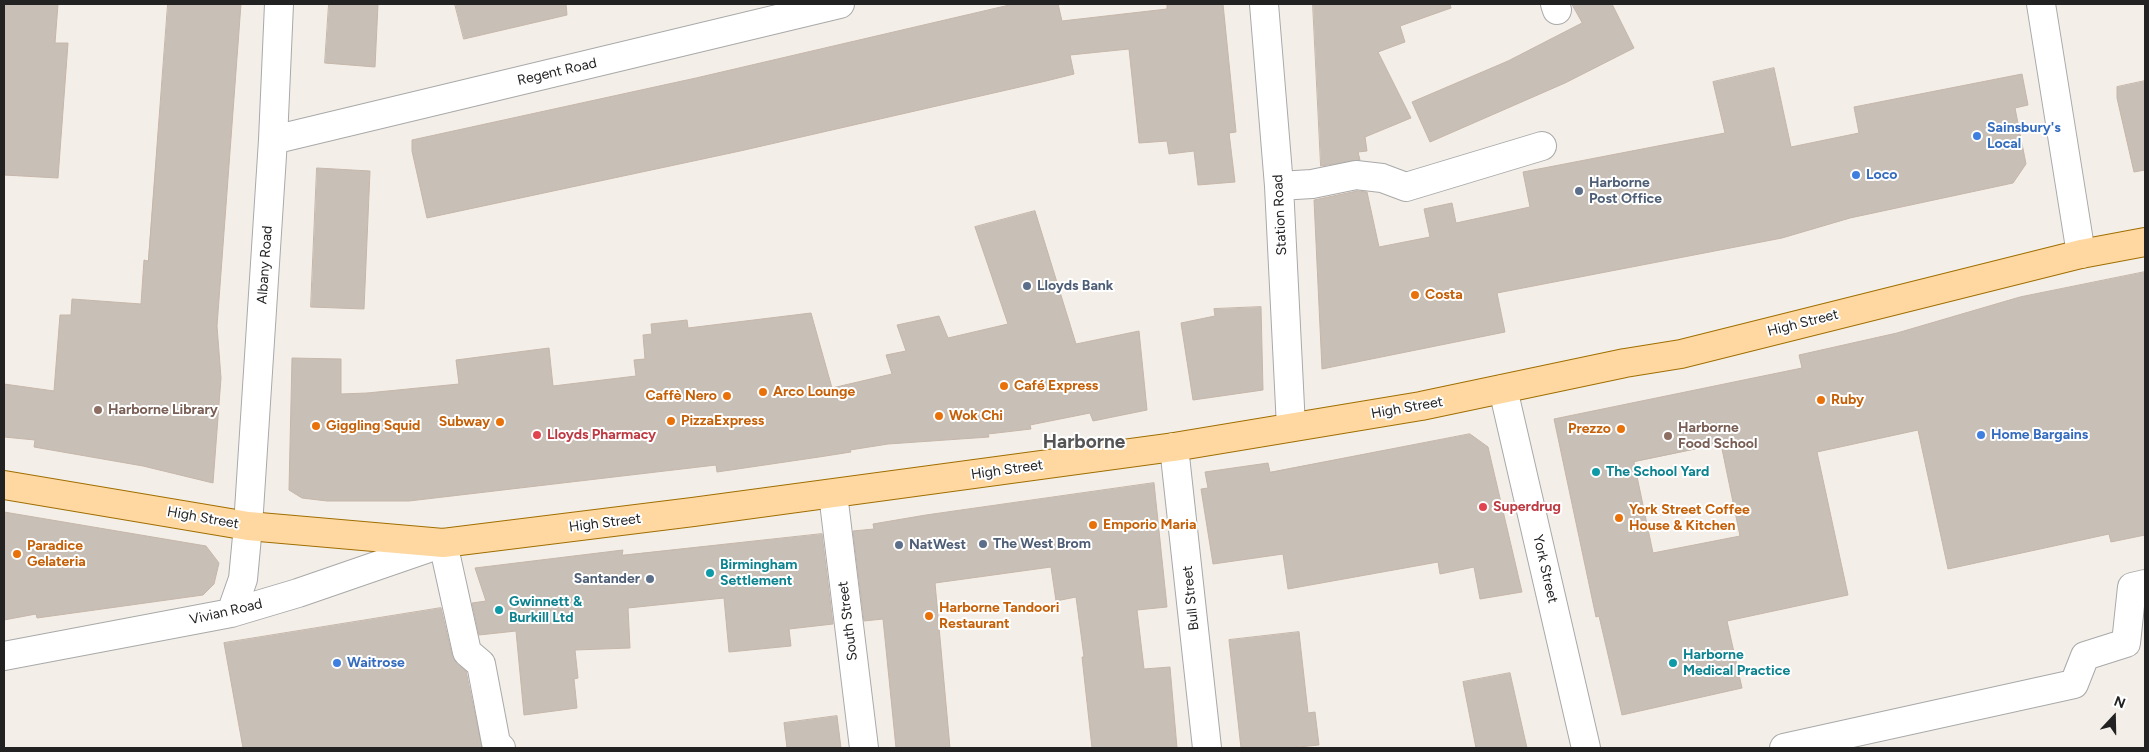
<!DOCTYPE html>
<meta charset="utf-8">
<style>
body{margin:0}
#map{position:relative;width:2149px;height:752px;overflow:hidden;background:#f3efe8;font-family:Figtree,sans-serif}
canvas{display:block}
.frame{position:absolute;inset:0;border:5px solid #222;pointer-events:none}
.north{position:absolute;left:2089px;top:692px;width:50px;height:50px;-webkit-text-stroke:4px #fff;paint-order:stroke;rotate:21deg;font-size:14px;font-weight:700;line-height:20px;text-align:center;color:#222}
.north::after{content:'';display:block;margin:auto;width:18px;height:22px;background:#222;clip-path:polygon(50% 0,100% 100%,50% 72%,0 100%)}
</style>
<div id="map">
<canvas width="2149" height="752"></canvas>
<div class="frame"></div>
<div class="north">N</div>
</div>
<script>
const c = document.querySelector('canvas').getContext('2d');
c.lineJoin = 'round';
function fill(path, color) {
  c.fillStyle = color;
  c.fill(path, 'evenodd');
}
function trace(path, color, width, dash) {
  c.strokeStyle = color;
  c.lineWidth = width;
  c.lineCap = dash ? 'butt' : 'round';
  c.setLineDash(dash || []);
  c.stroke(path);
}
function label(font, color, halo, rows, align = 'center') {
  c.font = font + ' Figtree,sans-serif';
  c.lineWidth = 4;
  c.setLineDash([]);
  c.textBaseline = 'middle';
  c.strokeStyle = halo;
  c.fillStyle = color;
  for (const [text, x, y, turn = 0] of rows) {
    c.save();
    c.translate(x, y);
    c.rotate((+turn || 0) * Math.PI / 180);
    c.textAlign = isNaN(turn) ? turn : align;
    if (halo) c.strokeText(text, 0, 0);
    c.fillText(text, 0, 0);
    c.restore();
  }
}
const building = new Path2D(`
 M 4,4 L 58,4 L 55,43 L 68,43 L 58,178 L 4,175 Z
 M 168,4 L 241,4 L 217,326 L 221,378 L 213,483 L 143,466 L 34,447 L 35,440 L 4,437 L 4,384 L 54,391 L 60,315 L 71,315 L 72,299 L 141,304 L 144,260 L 148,261 Z
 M 329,4 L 378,4 L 375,67 L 325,63 Z
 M 455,4 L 566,4 L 567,15 L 464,39 Z
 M 1014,4 L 1058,4 L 1062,21 L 1167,9 L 1167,4 L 1223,4 L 1236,132 L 1229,133 L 1235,182 L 1198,185 L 1194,151 L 1169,154 L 1167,141 L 1139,143 L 1129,49 L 1070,55 L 1074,74 L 1046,81 L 740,151 L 427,218 L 412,151 L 412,140 L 696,78 Z
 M 1313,4 L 1450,4 L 1451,8 L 1400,26 L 1405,42 L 1378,52 L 1411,118 L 1365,137 L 1367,151 L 1358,152 L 1360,160 L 1321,166 Z
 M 1572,4 L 1612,4 L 1634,48 L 1565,83 L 1430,142 L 1412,102 L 1508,61 L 1582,23 Z
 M 1774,68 L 1791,147 L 1859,133 L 1854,107 L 2022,74 L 2028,105 L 2015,108 L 2026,164 L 2013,183 L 1850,218 L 1782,238 L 1497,293 L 1505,332 L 1322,369 L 1314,200 L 1357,191 L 1367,192 L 1379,247 L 1430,237 L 1424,209 L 1452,203 L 1456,223 L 1530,207 L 1523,172 L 1725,133 L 1713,82 Z
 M 2145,81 L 2145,170 L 2134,172 L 2117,98 L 2117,87 Z
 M 317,168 L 370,171 L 364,309 L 311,307 Z
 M 1035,211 L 1076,344 L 1139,331 L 1147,410 L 1093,421 L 1090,413 L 1030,425 L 1031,429 L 988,434 L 989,437 L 888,444 L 850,450 L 851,452 L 819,457 L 717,472 L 716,465 L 409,501 L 327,501 L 302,498 L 289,490 L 292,358 L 341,359 L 341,394 L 367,393 L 459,384 L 456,360 L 549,348 L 553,386 L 636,376 L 634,360 L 645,359 L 643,335 L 652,334 L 651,324 L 687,320 L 688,328 L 811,313 L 832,388 L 892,374 L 886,355 L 906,351 L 897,325 L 939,316 L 948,338 L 1008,324 L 975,227 Z
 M 2145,272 L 2145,535 L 2111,542 L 2109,534 L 1948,569 L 1918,430 L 1817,452 L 1848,595 L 1727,621 L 1742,688 L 1622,715 L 1599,616 L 1596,617 L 1554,419 L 1802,368 L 1799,355 L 1897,333 L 2020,297 ZM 1721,444 L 1740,536 L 1653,553 L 1634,462 Z
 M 1261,307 L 1263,390 L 1193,400 L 1181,323 L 1215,316 L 1214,309 Z
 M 1470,434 L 1488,447 L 1522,592 L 1480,599 L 1474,567 L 1440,574 L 1438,562 L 1288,589 L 1283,554 L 1213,564 L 1201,489 L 1208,488 L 1205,472 L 1268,463 L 1270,472 Z
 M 1154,483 L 1167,607 L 1137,610 L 1144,669 L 1170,667 L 1177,748 L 1092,748 L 1082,657 L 1084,657 L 1076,597 L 1056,601 L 1051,567 L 935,583 L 950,748 L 896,748 L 883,619 L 864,621 L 853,531 L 874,529 L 873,524 L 926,515 Z
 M 4,512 L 206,546 L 219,563 L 214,584 L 203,595 L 37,618 L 36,614 L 4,620 Z
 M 822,534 L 833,624 L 789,629 L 791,646 L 729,652 L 724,598 L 628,608 L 630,648 L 575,650 L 578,678 L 574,679 L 577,708 L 524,715 L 516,631 L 479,635 L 472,603 L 486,601 L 475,568 L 623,550 L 622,555 Z
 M 441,608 L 452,655 L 457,664 L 466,671 L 482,748 L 243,748 L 224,643 Z
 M 1299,632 L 1308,713 L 1315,712 L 1319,745 L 1288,748 L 1241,748 L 1229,640 Z
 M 1510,673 L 1527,748 L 1476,748 L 1463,682 Z
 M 837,716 L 841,748 L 787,748 L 784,723 Z`);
const minor = new Path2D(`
 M 1264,4 L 1279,186 L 1291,427
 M 1555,4 L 1557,10
 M 2041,4 L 2081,254
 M 273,140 L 840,4
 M 1279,186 L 1312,184 L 1356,175 L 1382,178 L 1406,187 L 1542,146
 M 1503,389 L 1586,748
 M 1174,447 L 1207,748
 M 833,494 L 864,748
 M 231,613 L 243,579 L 248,526 L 273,140 L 279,4
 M 4,656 L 231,613 L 298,593 L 443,543 L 467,652 L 481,664 L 496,743 L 501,748
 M 1784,748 L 2074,684 L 2085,656 L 2126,643 L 2132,587 L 2145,584`);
const major = new Path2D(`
 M 4,485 L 248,526 L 443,543 L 693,512 L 1174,447 L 1421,406 L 1625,363 L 1681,354 L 2081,254 L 2145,242`);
const markers = [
 [1977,136,5,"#3f7fe0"],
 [1856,175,5,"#3f7fe0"],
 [1579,191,5,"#5c6f8a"],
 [1027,286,5,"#5c6f8a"],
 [1415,295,5,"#e8710a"],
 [1004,386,5,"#e8710a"],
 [763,392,5,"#e8710a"],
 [727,396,5,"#e8710a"],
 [1821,400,5,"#e8710a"],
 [98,410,5,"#8d6e63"],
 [939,416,5,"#e8710a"],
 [671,421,5,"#e8710a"],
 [500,422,5,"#e8710a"],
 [316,426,5,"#e8710a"],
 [1621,429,5,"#e8710a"],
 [537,435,5,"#e0444e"],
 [1981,435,5,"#3f7fe0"],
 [1668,436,5,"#8d6e63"],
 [1596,472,5,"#0f9aa8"],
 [1483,507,5,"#e0444e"],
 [1619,518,5,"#e8710a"],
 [1093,525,5,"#e8710a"],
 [983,544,5,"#5c6f8a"],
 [899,545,5,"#5c6f8a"],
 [17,554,5,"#e8710a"],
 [710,573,5,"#0f9aa8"],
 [650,579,5,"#5c6f8a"],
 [499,610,5,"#0f9aa8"],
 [929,616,5,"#e8710a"],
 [337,663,5,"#3f7fe0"],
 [1673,663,5,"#0f9aa8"]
];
const streetNames = [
 ["Regent Road",557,72,-13],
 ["Station Road",1280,215,-93],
 ["Albany Road",265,265,-86],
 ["High Street",1803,323,-14],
 ["High Street",1407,408,-10],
 ["High Street",1007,470,-8],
 ["High Street",203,518,10],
 ["High Street",605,523,-7],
 ["York Street",1545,569,77],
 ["Bull Street",1191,598,-96],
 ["Vivian Road",226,612,-13],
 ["South Street",848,621,-97]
];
const shopNames = [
 ["Sainsbury's",1987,128],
 ["Local",1987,144],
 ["Loco",1866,175],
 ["Home Bargains",1991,435],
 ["Waitrose",347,663]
];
const serviceNames = [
 ["Harborne",1589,183],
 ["Post Office",1589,199],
 ["Lloyds Bank",1037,286],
 ["The West Brom",993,544],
 ["NatWest",909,545],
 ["Santander",640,579,"right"]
];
const foodNames = [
 ["Costa",1425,295],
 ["Café Express",1014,386],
 ["Arco Lounge",773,392],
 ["Caffè Nero",717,396,"right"],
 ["Ruby",1831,400],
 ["Wok Chi",949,416],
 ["PizzaExpress",681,421],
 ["Subway",490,422,"right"],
 ["Giggling Squid",326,426],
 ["Prezzo",1611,429,"right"],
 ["York Street Coffee",1629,510],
 ["House & Kitchen",1629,526],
 ["Emporio Maria",1103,525],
 ["Paradice",27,546],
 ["Gelateria",27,562],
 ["Harborne Tandoori",939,608],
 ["Restaurant",939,624]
];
const educationNames = [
 ["Harborne Library",108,410],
 ["Harborne",1678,428],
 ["Food School",1678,444]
];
const healthNames = [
 ["Lloyds Pharmacy",547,435],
 ["Superdrug",1493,507]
];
const cultureNames = [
 ["The School Yard",1606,472],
 ["Birmingham",720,565],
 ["Settlement",720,581],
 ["Gwinnett &",509,602],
 ["Burkill Ltd",509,618],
 ["Harborne",1683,655],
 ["Medical Practice",1683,671]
];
const districtNames = [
 ["Harborne",1084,442]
];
fill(building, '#c8bfb7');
trace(building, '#c6b6a9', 1);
trace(minor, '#a9a9a9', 30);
trace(major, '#a06e00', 30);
trace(minor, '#fff', 28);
trace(major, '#ffd8a1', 28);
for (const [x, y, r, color] of markers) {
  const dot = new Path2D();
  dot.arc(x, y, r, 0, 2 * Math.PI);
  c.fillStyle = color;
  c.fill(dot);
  trace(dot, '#fff', 2);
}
label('14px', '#222', '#fff', streetNames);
label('bold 14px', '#366cbe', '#fff', shopNames, 'left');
label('bold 14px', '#4e5e75', '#fff', serviceNames, 'left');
label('bold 14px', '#c56008', '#fff', foodNames, 'left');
label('bold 14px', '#785e54', '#fff', educationNames, 'left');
label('bold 14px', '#be3a42', '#fff', healthNames, 'left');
label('bold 14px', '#0d838f', '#fff', cultureNames, 'left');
label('bold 19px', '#555', '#fff', districtNames);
</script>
